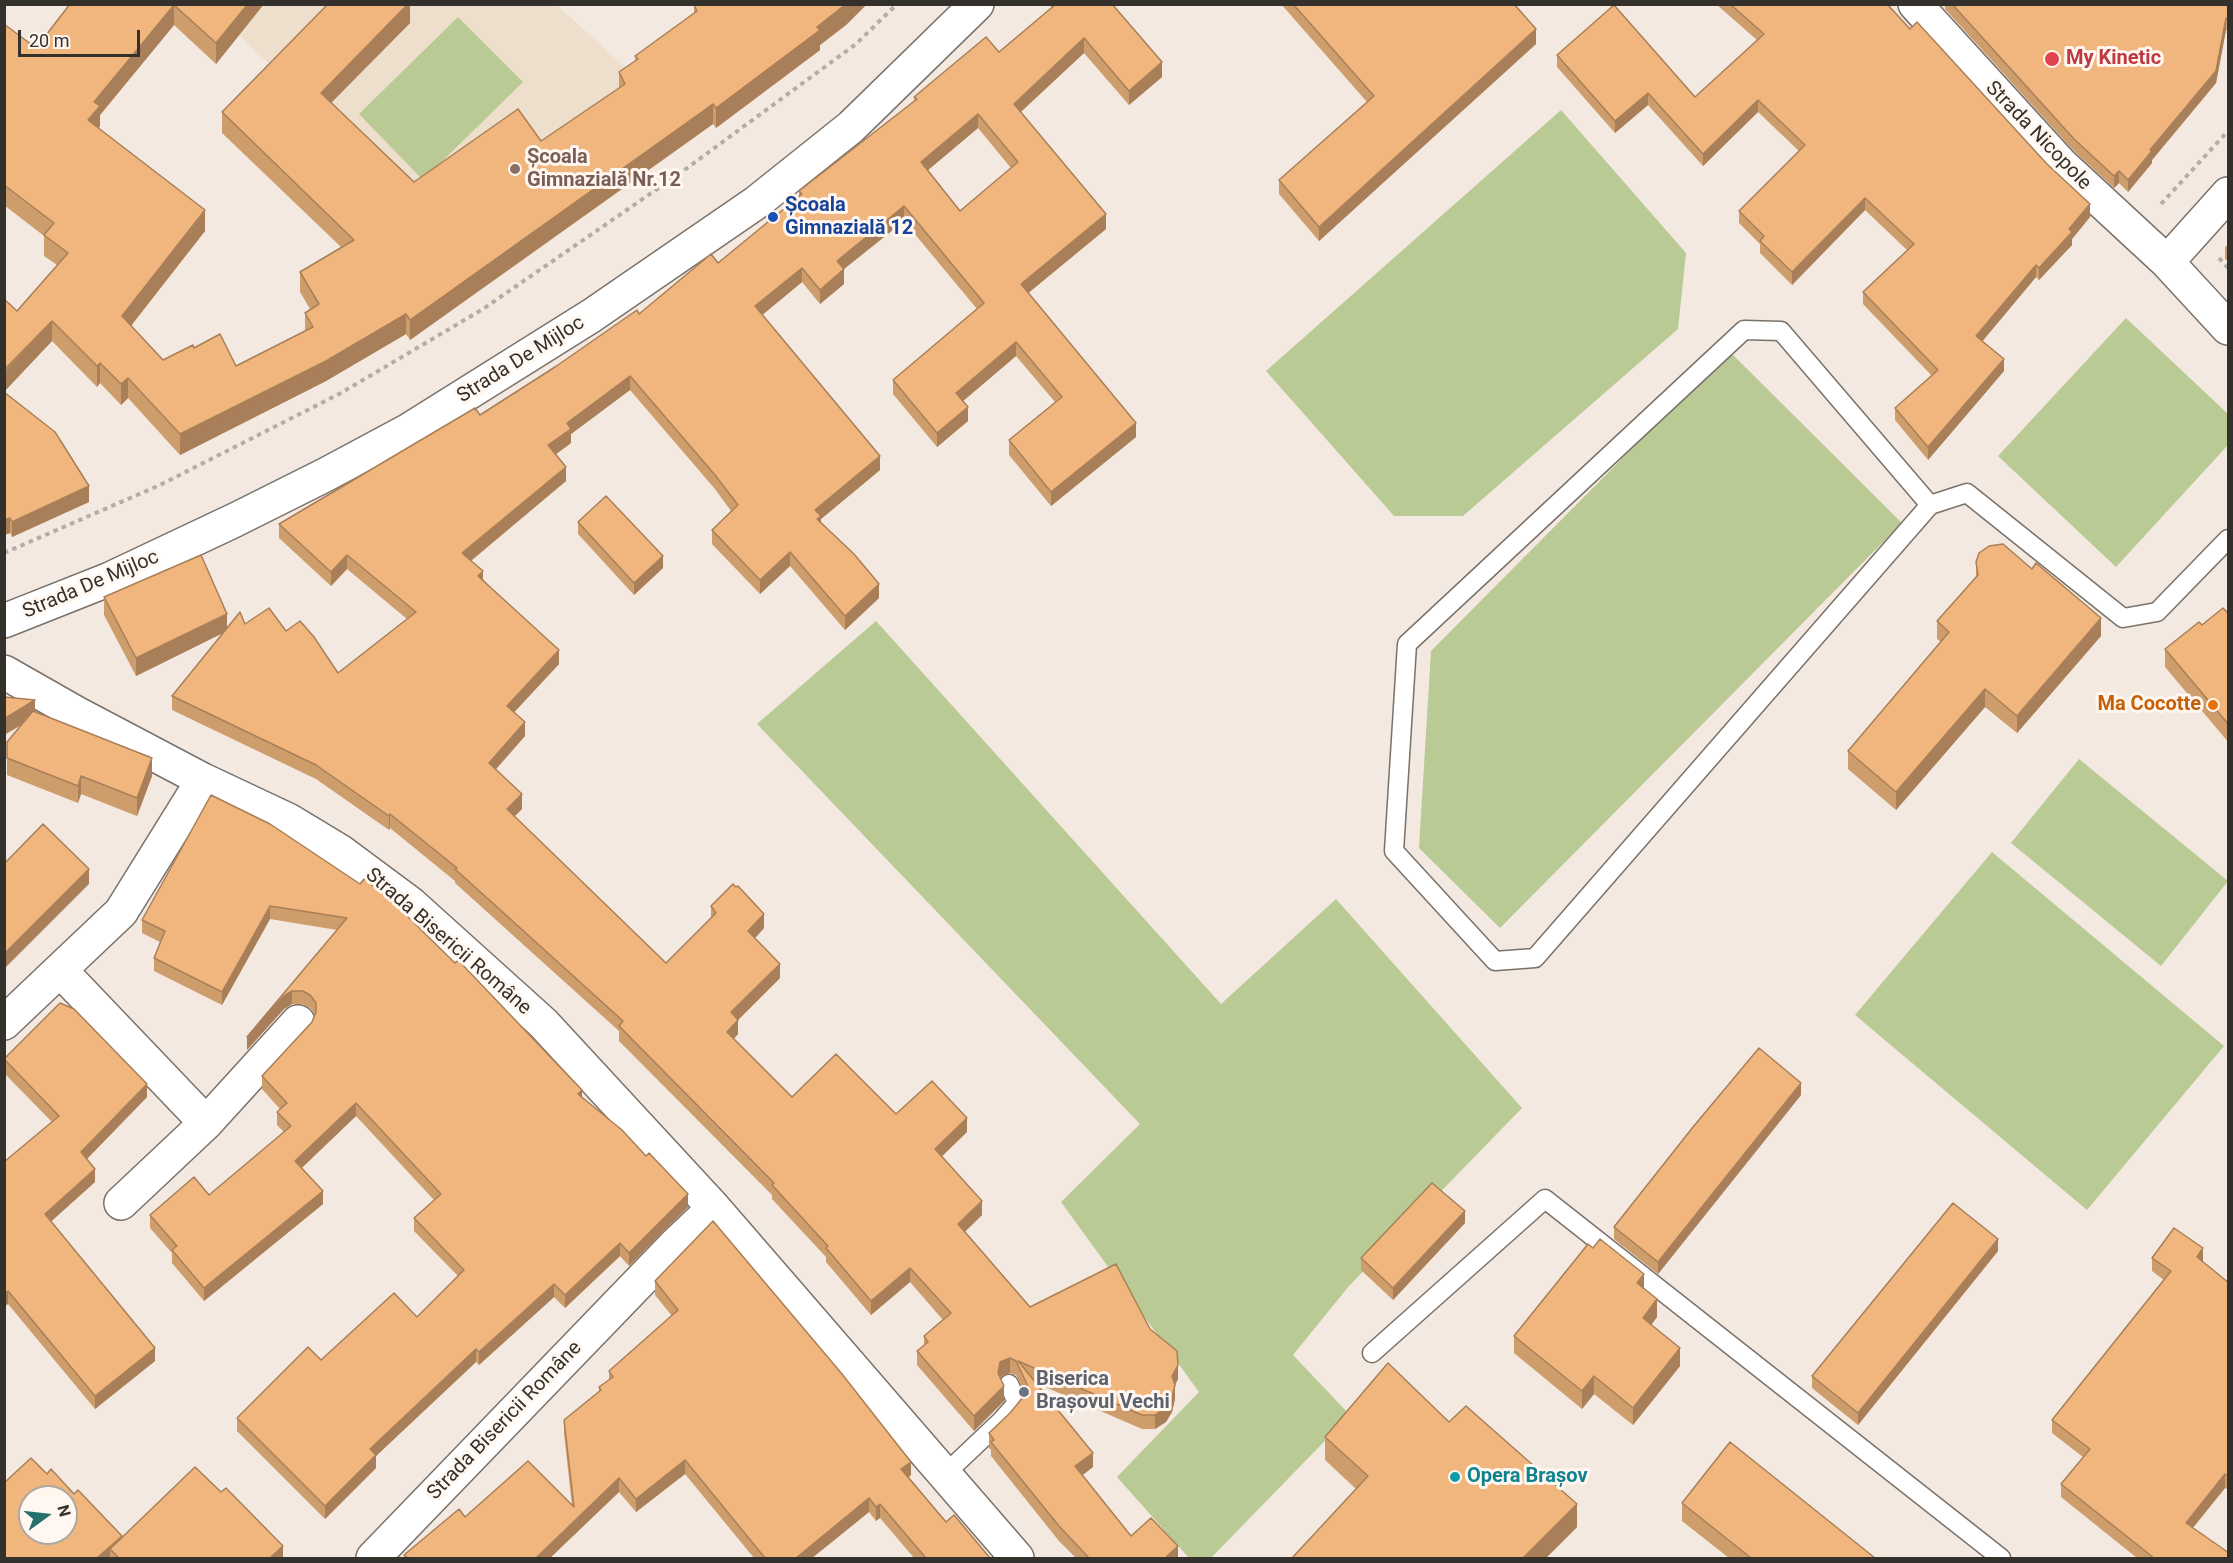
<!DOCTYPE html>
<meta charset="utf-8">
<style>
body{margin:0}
#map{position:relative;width:2233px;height:1563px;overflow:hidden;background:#f3e9e0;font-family:Roboto,sans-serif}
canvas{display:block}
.frame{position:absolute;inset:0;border:6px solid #34312d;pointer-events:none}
.north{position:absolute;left:18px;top:1485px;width:60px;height:60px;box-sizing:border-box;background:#fff7f0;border:2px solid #aea8a2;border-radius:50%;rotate:75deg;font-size:16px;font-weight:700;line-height:24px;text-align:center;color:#34312d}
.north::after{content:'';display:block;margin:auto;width:21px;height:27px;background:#27716d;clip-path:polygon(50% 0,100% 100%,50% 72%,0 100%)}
.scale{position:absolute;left:18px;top:30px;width:122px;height:27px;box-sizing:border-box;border:3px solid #34312d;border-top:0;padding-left:8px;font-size:18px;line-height:21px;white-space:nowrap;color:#34312d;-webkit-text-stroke:4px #fff7f0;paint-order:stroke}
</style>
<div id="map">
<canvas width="2233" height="1563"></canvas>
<div class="frame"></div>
<div class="north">N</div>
<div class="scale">20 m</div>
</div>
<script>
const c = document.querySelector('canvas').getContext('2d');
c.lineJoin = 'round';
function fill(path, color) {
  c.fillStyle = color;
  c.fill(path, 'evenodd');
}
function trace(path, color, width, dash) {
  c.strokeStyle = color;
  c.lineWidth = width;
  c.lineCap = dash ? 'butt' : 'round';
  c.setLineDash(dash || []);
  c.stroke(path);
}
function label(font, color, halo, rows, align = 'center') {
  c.font = font + ' Roboto,sans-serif';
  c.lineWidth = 6;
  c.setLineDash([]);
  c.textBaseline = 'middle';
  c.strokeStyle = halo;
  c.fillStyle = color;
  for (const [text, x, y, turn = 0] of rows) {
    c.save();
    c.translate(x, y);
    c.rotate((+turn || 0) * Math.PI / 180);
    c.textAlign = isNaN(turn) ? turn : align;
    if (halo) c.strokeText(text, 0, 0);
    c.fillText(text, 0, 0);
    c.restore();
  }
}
const education = new Path2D(`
 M 264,5 L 558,5 L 558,6 L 638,79 L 697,136 L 488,285 L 414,202 L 239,35 Z`);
const green = new Path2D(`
 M 458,17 L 523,82 L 423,180 L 359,114 Z
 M 1561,110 L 1686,253 L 1678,329 L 1463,516 L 1394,516 L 1266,371 Z
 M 2126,318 L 2228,414 L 2228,445 L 2116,567 L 1998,456 Z
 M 1729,351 L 1902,523 L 1500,928 L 1419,848 L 1431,651 Z
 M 876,621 L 1221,1004 L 1336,899 L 1522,1108 L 1349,1286 L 1293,1355 L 1350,1415 L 1211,1558 L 1189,1558 L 1117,1477 L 1199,1392 L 1061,1202 L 1140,1124 L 757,724 Z
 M 2079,759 L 2228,881 L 2161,966 L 2011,843 Z
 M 1992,852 L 2224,1046 L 2087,1210 L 1855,1015 Z`);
const path = new Path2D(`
 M 2161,204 L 2228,131
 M 2219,258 L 2228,268
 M 4,553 L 160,485 L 341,393 L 483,309 L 679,174 L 856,44 L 897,4`);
const service = new Path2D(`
 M 1930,505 L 1781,331 L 1744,330 L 1407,644 L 1394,851 L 1495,961 L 1535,958 L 1930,505 L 1967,493 L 2123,618 L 2157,612 L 2228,539
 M 1372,1353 L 1545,1199 L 2001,1558
 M 945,1474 L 1002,1420 L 1017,1403 L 1009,1384`);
const minor = new Path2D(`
 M 1915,4 L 2061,164 L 2167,262 L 2228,328
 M 2167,262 L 2228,194
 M 4,672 L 76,713 L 203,780 L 288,820 L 341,852 L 411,904 L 543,1023 L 714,1208 L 1017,1558
 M 60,970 L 206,1123
 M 4,1023 L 121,912 L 203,780
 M 121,1203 L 206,1123 L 298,1022
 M 373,1558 L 676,1244 L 714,1208`);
const secondary = new Path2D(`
 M 4,621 L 110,579 L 235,520 L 325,475 L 409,430 L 591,316 L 757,202 L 851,127 L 977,4`);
const wall = new Path2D(`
 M 70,4 L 264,4 L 216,64 L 174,25 L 100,115 L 100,126 L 98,128 L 205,231 L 131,326 L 163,360 L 194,348 L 236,366 L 305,331 L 305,313 L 310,309 L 300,292 L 300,272 L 341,247 L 222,133 L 222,112 L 410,4 L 410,23 L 331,103 L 414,182 L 541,141 L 619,88 L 619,72 L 635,61 L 635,56 L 694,13 L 694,4 L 867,4 L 846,25 L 820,45 L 820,50 L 716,128 L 713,124 L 410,340 L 406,334 L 326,381 L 180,455 L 128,398 L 121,405 L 100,383 L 97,387 L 52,341 L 4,391 L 4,299 L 17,311 L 57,265 L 44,256 L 44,236 L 4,205 L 4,24 L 36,48 Z
 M 1049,4 L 1112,4 L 1162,77 L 1129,105 L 1084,53 L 1021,112 L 1106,229 L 1028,293 L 1136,437 L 1051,506 L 1009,455 L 1009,440 L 1055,402 L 1016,356 L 963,401 L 968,421 L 937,447 L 893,394 L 893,380 L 977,309 L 904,221 L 844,269 L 844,284 L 820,304 L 802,282 L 762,315 L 880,470 L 821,519 L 821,522 L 879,598 L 845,630 L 790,566 L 760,594 L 712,544 L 712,530 L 731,511 L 715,489 L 630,390 L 571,434 L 571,443 L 556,454 L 566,481 L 471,561 L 483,579 L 559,664 L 514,712 L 525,736 L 496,769 L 522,809 L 514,816 L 666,963 L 711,919 L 711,906 L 764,928 L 755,938 L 780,978 L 738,1020 L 738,1034 L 734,1039 L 792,1097 L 896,1114 L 967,1132 L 942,1156 L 982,1215 L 965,1232 L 1030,1307 L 1150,1329 L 1178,1379 L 1175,1385 L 1175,1399 L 1172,1412 L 1166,1422 L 1155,1429 L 1142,1429 L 1036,1383 L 1093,1467 L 1082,1475 L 1131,1536 L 1178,1558 L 1076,1558 L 1059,1541 L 991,1456 L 991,1450 L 989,1448 L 989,1433 L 1010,1413 L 1025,1394 L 1016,1375 L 1010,1373 L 1000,1377 L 1004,1401 L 974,1431 L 917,1365 L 917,1351 L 924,1345 L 924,1336 L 943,1320 L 910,1282 L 871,1315 L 826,1262 L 826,1257 L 772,1199 L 772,1195 L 619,1041 L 619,1031 L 455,883 L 455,881 L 390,828 L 389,830 L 316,779 L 172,710 L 172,696 L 223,633 L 136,676 L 104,615 L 104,597 L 227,628 L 245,624 L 286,631 L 338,673 L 407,619 L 347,569 L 331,586 L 279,538 L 279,524 L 480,415 L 718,263 L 799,196 L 799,191 L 914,101 L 914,97 L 999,52 L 1052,8 ZM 978,128 L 1011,168 L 960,211 L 928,170 Z
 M 1281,4 L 1514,4 L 1536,44 L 1319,241 L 1279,194 L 1279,180 L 1367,102 Z
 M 1716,4 L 1887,4 L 2090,217 L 2072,239 L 2072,245 L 2039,280 L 2036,277 L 1982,341 L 2004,371 L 1928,460 L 1895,420 L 1895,408 L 1932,376 L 1863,304 L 1863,292 L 1907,250 L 1865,210 L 1792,285 L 1760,253 L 1760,244 L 1739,223 L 1739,211 L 1799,151 L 1758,112 L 1703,166 L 1648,105 L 1615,133 L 1557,67 L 1557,55 L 1695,97 L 1757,40 Z
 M 1945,4 L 2225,4 L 2228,7 L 2229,6 L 2229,32 L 2226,30 L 2216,83 L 2152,160 L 2152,163 L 2128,192 L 2119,183 L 2114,188 L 2074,151 L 1945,9 Z
 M 2229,244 L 2229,262 L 2225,259 L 2225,247 Z
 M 4,392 L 89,502 L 12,537 L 10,533 L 4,535 Z
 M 578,522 L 663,568 L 634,595 L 578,534 Z
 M 1976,562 L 2101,636 L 2017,733 L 1985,707 L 1896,810 L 1848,769 L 1848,751 L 1941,642 L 1937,639 L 1937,621 L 1976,578 Z
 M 2229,614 L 2229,743 L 2165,667 L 2165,649 L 2202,625 Z
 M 35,712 L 152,776 L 137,816 L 81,794 L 78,803 L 7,775 L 7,742 L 22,725 L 4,735 Z
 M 211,795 L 407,916 L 688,1207 L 629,1266 L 620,1256 L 565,1308 L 554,1297 L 479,1365 L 476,1362 L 376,1456 L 376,1468 L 325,1519 L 237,1431 L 237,1418 L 321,1360 L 417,1317 L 458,1276 L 414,1231 L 414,1218 L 434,1200 L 356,1116 L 302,1168 L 323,1204 L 204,1301 L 172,1263 L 172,1253 L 150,1228 L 150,1215 L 209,1195 L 284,1132 L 277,1125 L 277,1112 L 280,1109 L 262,1089 L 262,1076 L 312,1022 L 315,1015 L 311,1009 L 303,1004 L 292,1004 L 284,1009 L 247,1050 L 337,930 L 270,919 L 222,1005 L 154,971 L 154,958 L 160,942 L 142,933 L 142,920 Z
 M 4,1059 L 147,1097 L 87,1159 L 95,1182 L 51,1221 L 155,1361 L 95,1409 L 8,1304 L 4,1162 L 52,1122 L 4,1073 Z
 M 1801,1095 L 1658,1274 L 1614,1239 L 1614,1227 Z
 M 1465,1223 L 1393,1300 L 1361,1270 L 1361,1258 Z
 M 1998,1251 L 1858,1425 L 1812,1388 L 1812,1376 Z
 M 2152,1258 L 2203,1262 L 2229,1283 L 2229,1490 L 2225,1488 L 2193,1528 L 2229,1558 L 2137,1558 L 2061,1497 L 2061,1484 L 2083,1457 L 2052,1433 L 2052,1420 L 2164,1280 L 2152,1271 Z
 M 655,1281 L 911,1475 L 909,1477 L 946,1522 L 990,1558 L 914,1558 L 880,1518 L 876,1521 L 869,1512 L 812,1558 L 754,1558 L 685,1474 L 636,1512 L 619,1492 L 550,1558 L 404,1558 L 404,1555 L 465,1517 L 572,1506 L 564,1433 L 564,1420 L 599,1392 L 599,1387 L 609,1380 L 609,1371 L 672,1316 L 655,1295 Z
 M 1644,1289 L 1657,1317 L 1651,1325 L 1680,1366 L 1633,1425 L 1594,1394 L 1582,1409 L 1514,1353 L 1514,1336 Z
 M 1449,1422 L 1577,1527 L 1546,1558 L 1292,1558 L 1356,1489 L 1325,1460 L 1325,1437 Z
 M 47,1474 L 74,1494 L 122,1536 L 283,1558 L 4,1558 Z
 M 1682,1503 L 1875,1558 L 1729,1558 L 1682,1521 Z`);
const shadedWall = new Path2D(`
 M 248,4 L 264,4 L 216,64 L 216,43 Z
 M 408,4 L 410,4 L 410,23 L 321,113 L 321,93 Z
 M 846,4 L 867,4 L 846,25 L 820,45 L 820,50 L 716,128 L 716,108 Z
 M 174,5 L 174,25 L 100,115 L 100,126 L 88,141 L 88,120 L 94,102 Z
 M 2226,18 L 2226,30 L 2216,83 L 2152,160 L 2152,163 L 2128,192 L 2128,180 L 2150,150 Z
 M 1536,29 L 1536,44 L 1319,241 L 1319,227 Z
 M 1084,38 L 1084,53 L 1014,118 L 1014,104 Z
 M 1162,62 L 1162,77 L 1129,105 L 1129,91 Z
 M 1648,93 L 1648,105 L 1615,133 L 1615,121 Z
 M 1758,100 L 1758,112 L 1703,166 L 1703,154 Z
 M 713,104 L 713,124 L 410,340 L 410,320 Z
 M 978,114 L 978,128 L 921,176 L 921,162 Z
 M 2119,171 L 2119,183 L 2114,188 L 2114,176 Z
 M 1865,198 L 1865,210 L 1792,285 L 1792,272 Z
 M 2090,204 L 2090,217 L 2072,239 L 2072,245 L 2039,280 L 2039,268 L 2069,229 Z
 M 904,206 L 904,221 L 844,269 L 844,284 L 820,304 L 820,290 L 837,261 Z
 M 205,210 L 205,231 L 122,337 L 122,316 Z
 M 1106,214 L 1106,229 L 1021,299 L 1021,284 Z
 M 2036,265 L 2036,277 L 1976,349 L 1976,336 Z
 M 802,268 L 802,282 L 755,321 L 755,306 Z
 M 406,314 L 406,334 L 326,381 L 180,455 L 180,434 Z
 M 52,321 L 52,341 L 5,391 L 5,371 Z
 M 1016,342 L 1016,356 L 956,407 L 956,393 Z
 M 2004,359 L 2004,371 L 1928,460 L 1928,447 Z
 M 100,363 L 100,383 L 97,387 L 97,366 Z
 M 630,376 L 630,390 L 571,434 L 571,443 L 548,460 L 548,445 L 567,423 Z
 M 128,378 L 128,398 L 121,405 L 121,384 Z
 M 968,407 L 968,421 L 937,447 L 937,433 Z
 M 1136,423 L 1136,437 L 1051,506 L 1051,492 Z
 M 880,456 L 880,470 L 821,519 L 821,530 L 815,510 Z
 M 566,467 L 566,481 L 462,568 L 462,553 Z
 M 89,486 L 89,502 L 12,537 L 12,522 Z
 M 10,518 L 10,533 L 4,535 L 4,520 Z
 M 790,552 L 790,566 L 760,594 L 760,580 Z
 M 347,555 L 347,569 L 331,586 L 331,572 Z
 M 663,556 L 663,568 L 634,595 L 634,583 Z
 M 483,571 L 483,585 L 478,576 Z
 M 879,584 L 879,598 L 845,630 L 845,616 Z
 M 227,614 L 227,631 L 136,676 L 136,658 Z
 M 2101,618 L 2101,636 L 2017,733 L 2017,716 Z
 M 559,650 L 559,664 L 507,720 L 507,706 Z
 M 1985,689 L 1985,707 L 1896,810 L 1896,792 Z
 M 35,700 L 35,716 L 4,735 L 4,719 Z
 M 525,722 L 525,736 L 489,777 L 489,763 Z
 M 152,758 L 152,776 L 137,816 L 137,798 Z
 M 81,776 L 81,794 L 78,803 L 78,786 Z
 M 522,794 L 522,809 L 507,824 L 507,809 Z
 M 390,814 L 390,828 L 389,830 L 389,816 Z
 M 89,869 L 89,884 L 4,969 L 4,954 Z
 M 270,906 L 270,919 L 222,1005 L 222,992 Z
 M 764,914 L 764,928 L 748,946 L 748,931 Z
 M 780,964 L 780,978 L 731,1027 L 731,1012 Z
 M 292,991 L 292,1004 L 284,1009 L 247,1050 L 247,1037 L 284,996 Z
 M 738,1020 L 738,1034 L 727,1046 L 727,1032 Z
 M 1801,1083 L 1801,1095 L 1658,1274 L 1658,1262 Z
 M 147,1084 L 147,1097 L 81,1165 L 81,1152 Z
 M 582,1090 L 582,1103 L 578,1094 Z
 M 356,1103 L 356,1116 L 295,1174 L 295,1161 Z
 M 967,1118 L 967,1132 L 935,1163 L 935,1149 Z
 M 95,1169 L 95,1182 L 45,1227 L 45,1214 Z
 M 323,1191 L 323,1204 L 204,1301 L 204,1288 Z
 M 688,1194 L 688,1207 L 629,1266 L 629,1253 Z
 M 982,1201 L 982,1215 L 958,1238 L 958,1224 Z
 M 1465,1211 L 1465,1223 L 1393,1300 L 1393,1288 Z
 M 1998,1239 L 1998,1251 L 1858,1425 L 1858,1413 Z
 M 620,1243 L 620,1256 L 565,1308 L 565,1295 Z
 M 2203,1248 L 2203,1262 L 2197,1271 L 2197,1257 Z
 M 910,1268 L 910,1282 L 871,1315 L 871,1301 Z
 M 1644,1274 L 1644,1292 L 1637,1283 Z
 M 554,1284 L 554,1297 L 479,1365 L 479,1352 Z
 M 8,1291 L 8,1304 L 4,1307 L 4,1294 Z
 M 1657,1299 L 1657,1317 L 1643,1336 L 1643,1318 Z
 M 155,1348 L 155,1361 L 95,1409 L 95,1396 Z
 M 1680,1348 L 1680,1366 L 1633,1425 L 1633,1408 Z
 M 476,1349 L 476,1362 L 376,1456 L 376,1468 L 325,1519 L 325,1506 L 370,1449 Z
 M 1010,1358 L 1010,1373 L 1000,1377 L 998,1388 L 998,1373 L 1000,1362 Z
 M 1178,1365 L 1178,1379 L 1172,1390 L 1172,1376 Z
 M 1594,1376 L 1594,1394 L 1582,1409 L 1582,1391 Z
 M 1175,1385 L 1175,1399 L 1172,1412 L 1166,1422 L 1155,1429 L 1155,1415 Z
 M 1004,1386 L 1004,1401 L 974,1431 L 974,1416 Z
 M 1093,1453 L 1093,1467 L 1075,1481 L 1075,1466 Z
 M 685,1460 L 685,1474 L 636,1512 L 636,1499 Z
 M 911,1462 L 911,1475 L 901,1482 L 901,1469 Z
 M 2225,1474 L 2225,1488 L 2186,1536 L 2186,1523 Z
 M 619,1478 L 619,1492 L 550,1558 L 536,1558 Z
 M 869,1498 L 869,1512 L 812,1558 L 796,1558 Z
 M 880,1504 L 880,1518 L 876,1521 L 876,1507 Z
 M 1577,1504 L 1577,1527 L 1546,1558 L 1523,1558 Z
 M 122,1536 L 122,1558 L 110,1549 L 110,1558 L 97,1558 Z
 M 283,1546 L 283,1558 L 270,1558 Z
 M 1178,1546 L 1178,1558 L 1165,1558 Z`);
const building = new Path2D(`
 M 70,4 L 248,4 L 216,43 L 174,5 L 94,102 L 100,106 L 88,120 L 205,210 L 122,316 L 163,360 L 193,345 L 194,348 L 220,334 L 236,366 L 313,327 L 305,313 L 319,304 L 300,272 L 354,240 L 222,112 L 328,4 L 408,4 L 321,93 L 414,182 L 518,109 L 541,141 L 625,84 L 619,72 L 638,59 L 635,56 L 697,11 L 694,5 L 694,4 L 846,4 L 817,27 L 820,30 L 716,108 L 713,104 L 410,320 L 406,314 L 326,361 L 180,434 L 128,378 L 121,384 L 100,363 L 97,366 L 52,321 L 4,370 L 4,299 L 17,311 L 68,253 L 44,235 L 54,223 L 4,185 L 4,24 L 36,48 Z
 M 1056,4 L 1112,4 L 1162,62 L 1129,91 L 1084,38 L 1014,104 L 1106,214 L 1021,284 L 1136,423 L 1051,492 L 1009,440 L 1062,397 L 1016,342 L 956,393 L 968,407 L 937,433 L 893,380 L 984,303 L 904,206 L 837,261 L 844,269 L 820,290 L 802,268 L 755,306 L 880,456 L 815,510 L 821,516 L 817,519 L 854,554 L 879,584 L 845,616 L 790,552 L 760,580 L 712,530 L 738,505 L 715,475 L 630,376 L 567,423 L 571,429 L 548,445 L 566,467 L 462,553 L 483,571 L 478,576 L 559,650 L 507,706 L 525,722 L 489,763 L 522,794 L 507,809 L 666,963 L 716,913 L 711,906 L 733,884 L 736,887 L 738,886 L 764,914 L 748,931 L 780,964 L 731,1012 L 738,1020 L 727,1032 L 792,1097 L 836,1054 L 896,1114 L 932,1081 L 967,1118 L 935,1149 L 982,1201 L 958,1224 L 1030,1307 L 1116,1264 L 1150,1329 L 1177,1351 L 1178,1365 L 1172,1376 L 1175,1385 L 1172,1397 L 1166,1408 L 1155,1415 L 1142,1415 L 1018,1361 L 1093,1453 L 1075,1466 L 1131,1536 L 1151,1518 L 1178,1546 L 1165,1558 L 1089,1558 L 1059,1526 L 991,1442 L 994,1440 L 989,1433 L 1010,1413 L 1028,1391 L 1027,1384 L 1016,1361 L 1010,1358 L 1000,1362 L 998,1373 L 1004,1386 L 974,1416 L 917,1351 L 928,1342 L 924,1336 L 951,1313 L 910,1268 L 871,1301 L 826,1248 L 828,1246 L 772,1185 L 774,1183 L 619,1026 L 623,1021 L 455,869 L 457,868 L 390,814 L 389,816 L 316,765 L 172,696 L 240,612 L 245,624 L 269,608 L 286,631 L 300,621 L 314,637 L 338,673 L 416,612 L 347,555 L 331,572 L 279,524 L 475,408 L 480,415 L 555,367 L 637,310 L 639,314 L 711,254 L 718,263 L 802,194 L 799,191 L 917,99 L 914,97 L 986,37 L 999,52 ZM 978,114 L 1018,162 L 960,211 L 921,162 Z
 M 1293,4 L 1514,4 L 1536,29 L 1319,227 L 1279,180 L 1374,96 Z
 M 1730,4 L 1887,4 L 1910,29 L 1917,22 L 2047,164 L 2090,204 L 2069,229 L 2072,232 L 2039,268 L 2036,265 L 1976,336 L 2004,359 L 1928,447 L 1895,408 L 1938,370 L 1863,292 L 1914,244 L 1865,198 L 1792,272 L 1760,241 L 1764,236 L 1739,211 L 1805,145 L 1758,100 L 1703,154 L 1648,93 L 1615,121 L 1557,55 L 1614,5 L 1695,97 L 1764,34 Z
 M 1952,4 L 2225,4 L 2228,7 L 2229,6 L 2229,20 L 2226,18 L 2216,71 L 2150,150 L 2152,151 L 2128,180 L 2119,171 L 2114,176 L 2074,139 Z
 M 4,392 L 55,432 L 89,486 L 12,522 L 10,518 L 4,520 Z
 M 606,496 L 663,556 L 634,583 L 578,522 Z
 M 2003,544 L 2032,569 L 2036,563 L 2101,618 L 2017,716 L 1985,689 L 1896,792 L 1848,751 L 1949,632 L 1937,621 L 1978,575 L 1976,562 L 1979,553 L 1989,546 Z
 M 201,555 L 227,614 L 136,658 L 104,597 Z
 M 2223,608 L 2229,614 L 2229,725 L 2165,649 L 2199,622 L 2202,625 Z
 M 4,697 L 35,700 L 4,719 Z
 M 33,711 L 152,758 L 137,798 L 81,776 L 78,786 L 7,758 L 7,742 Z
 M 211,795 L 270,824 L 360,884 L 364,879 L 407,912 L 405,914 L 455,963 L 458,960 L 559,1066 L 582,1090 L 578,1094 L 622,1130 L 646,1156 L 649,1153 L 688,1194 L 629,1253 L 620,1243 L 565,1295 L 554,1284 L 479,1352 L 476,1349 L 370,1449 L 376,1455 L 325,1506 L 237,1418 L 308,1347 L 321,1360 L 394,1293 L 417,1317 L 464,1270 L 414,1218 L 441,1194 L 356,1103 L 295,1161 L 323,1191 L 204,1288 L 172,1250 L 177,1246 L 150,1215 L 194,1177 L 209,1195 L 291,1126 L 277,1112 L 287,1103 L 262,1076 L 312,1022 L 316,1012 L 316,1003 L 311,996 L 303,991 L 292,991 L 284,996 L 247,1037 L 347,918 L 270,906 L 222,992 L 154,958 L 165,931 L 142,920 Z
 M 43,824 L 89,869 L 4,954 L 4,864 Z
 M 60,1003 L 74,1009 L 147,1084 L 81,1152 L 95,1169 L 45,1214 L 155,1348 L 95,1396 L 8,1291 L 4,1294 L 4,1162 L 59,1116 L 4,1059 Z
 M 1759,1048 L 1801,1083 L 1658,1262 L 1614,1227 L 1693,1127 Z
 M 1432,1183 L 1465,1211 L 1393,1288 L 1361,1258 Z
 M 1953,1203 L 1998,1239 L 1858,1413 L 1812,1376 Z
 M 713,1221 L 842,1374 L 911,1462 L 901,1469 L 946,1522 L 954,1515 L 990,1558 L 926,1558 L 880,1504 L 876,1507 L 869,1498 L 796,1558 L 765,1558 L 685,1460 L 636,1499 L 619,1478 L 536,1558 L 408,1558 L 404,1555 L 459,1509 L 465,1517 L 528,1461 L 574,1507 L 564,1420 L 601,1390 L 599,1387 L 613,1377 L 609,1371 L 678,1310 L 655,1281 Z
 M 2174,1228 L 2203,1248 L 2197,1257 L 2229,1283 L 2229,1477 L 2225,1474 L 2186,1523 L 2229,1553 L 2229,1558 L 2154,1558 L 2061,1484 L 2090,1449 L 2052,1420 L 2171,1271 L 2152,1258 Z
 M 1600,1239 L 1644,1274 L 1637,1283 L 1657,1299 L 1643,1318 L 1680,1348 L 1633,1408 L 1594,1376 L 1582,1391 L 1514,1336 L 1588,1244 L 1593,1248 Z
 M 1388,1363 L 1449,1422 L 1466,1406 L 1577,1504 L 1523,1558 L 1292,1558 L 1368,1476 L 1325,1437 Z
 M 1730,1442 L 1875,1558 L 1751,1558 L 1682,1503 Z
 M 31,1458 L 47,1474 L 51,1469 L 74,1494 L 78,1490 L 122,1536 L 97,1558 L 4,1558 L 4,1483 ZM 30,1497 L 66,1497 L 66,1533 L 30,1533 Z
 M 195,1467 L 221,1492 L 226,1488 L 283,1546 L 270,1558 L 119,1558 L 110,1549 Z`);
const markers = [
 [2052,59,8,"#e0444e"],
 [515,169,6,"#8d6e63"],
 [773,217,6,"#1a4fb4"],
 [2213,705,6,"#e8710a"],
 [1024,1392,6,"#6b7280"],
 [1455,1477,6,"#0f9aa8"]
];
const healthNames = [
 ["My Kinetic",2066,59]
];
const streetNames = [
 ["Strada Nicopole",2038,136,46],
 ["Strada De Mijloc",521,360,-32],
 ["Strada De Mijloc",91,585,-23],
 ["Strada Bisericii Române",448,942,41],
 ["Strada Bisericii Române",505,1421,-46]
];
const educationNames = [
 ["Școala",527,158],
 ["Gimnazială Nr.12",527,181]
];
const transitNames = [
 ["Școala",785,206],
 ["Gimnazială 12",785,229]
];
const foodNames = [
 ["Ma Cocotte",2201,705]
];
const worshipNames = [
 ["Biserica",1036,1380],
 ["Brașovul Vechi",1036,1403]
];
const cultureNames = [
 ["Opera Brașov",1467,1477]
];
fill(education, '#eddfcc');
fill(green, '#b9ca95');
trace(service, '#7a7169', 21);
trace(minor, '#7a7169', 36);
trace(secondary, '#7a7169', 36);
trace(path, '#b4aca5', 4, [4.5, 4.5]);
trace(service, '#fff', 18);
trace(minor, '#fff', 33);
trace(secondary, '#fff', 33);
fill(wall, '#ce9d6c');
fill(shadedWall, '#a87f58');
fill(building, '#f0b67d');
trace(building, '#a87f58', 1.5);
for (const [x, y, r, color] of markers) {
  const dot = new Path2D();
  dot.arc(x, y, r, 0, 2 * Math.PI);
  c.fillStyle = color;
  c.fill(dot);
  trace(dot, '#fff7f0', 2);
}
label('bold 20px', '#be3a42', '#fff7f0', healthNames, 'left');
label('20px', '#34312d', '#fff7f0', streetNames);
label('bold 20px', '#785e54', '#fff7f0', educationNames, 'left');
label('bold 20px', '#164399', '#fff7f0', transitNames, 'left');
label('bold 20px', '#c56008', '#fff7f0', foodNames, 'right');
label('bold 20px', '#5b616d', '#fff7f0', worshipNames, 'left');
label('bold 20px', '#0d838f', '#fff7f0', cultureNames, 'left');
</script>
